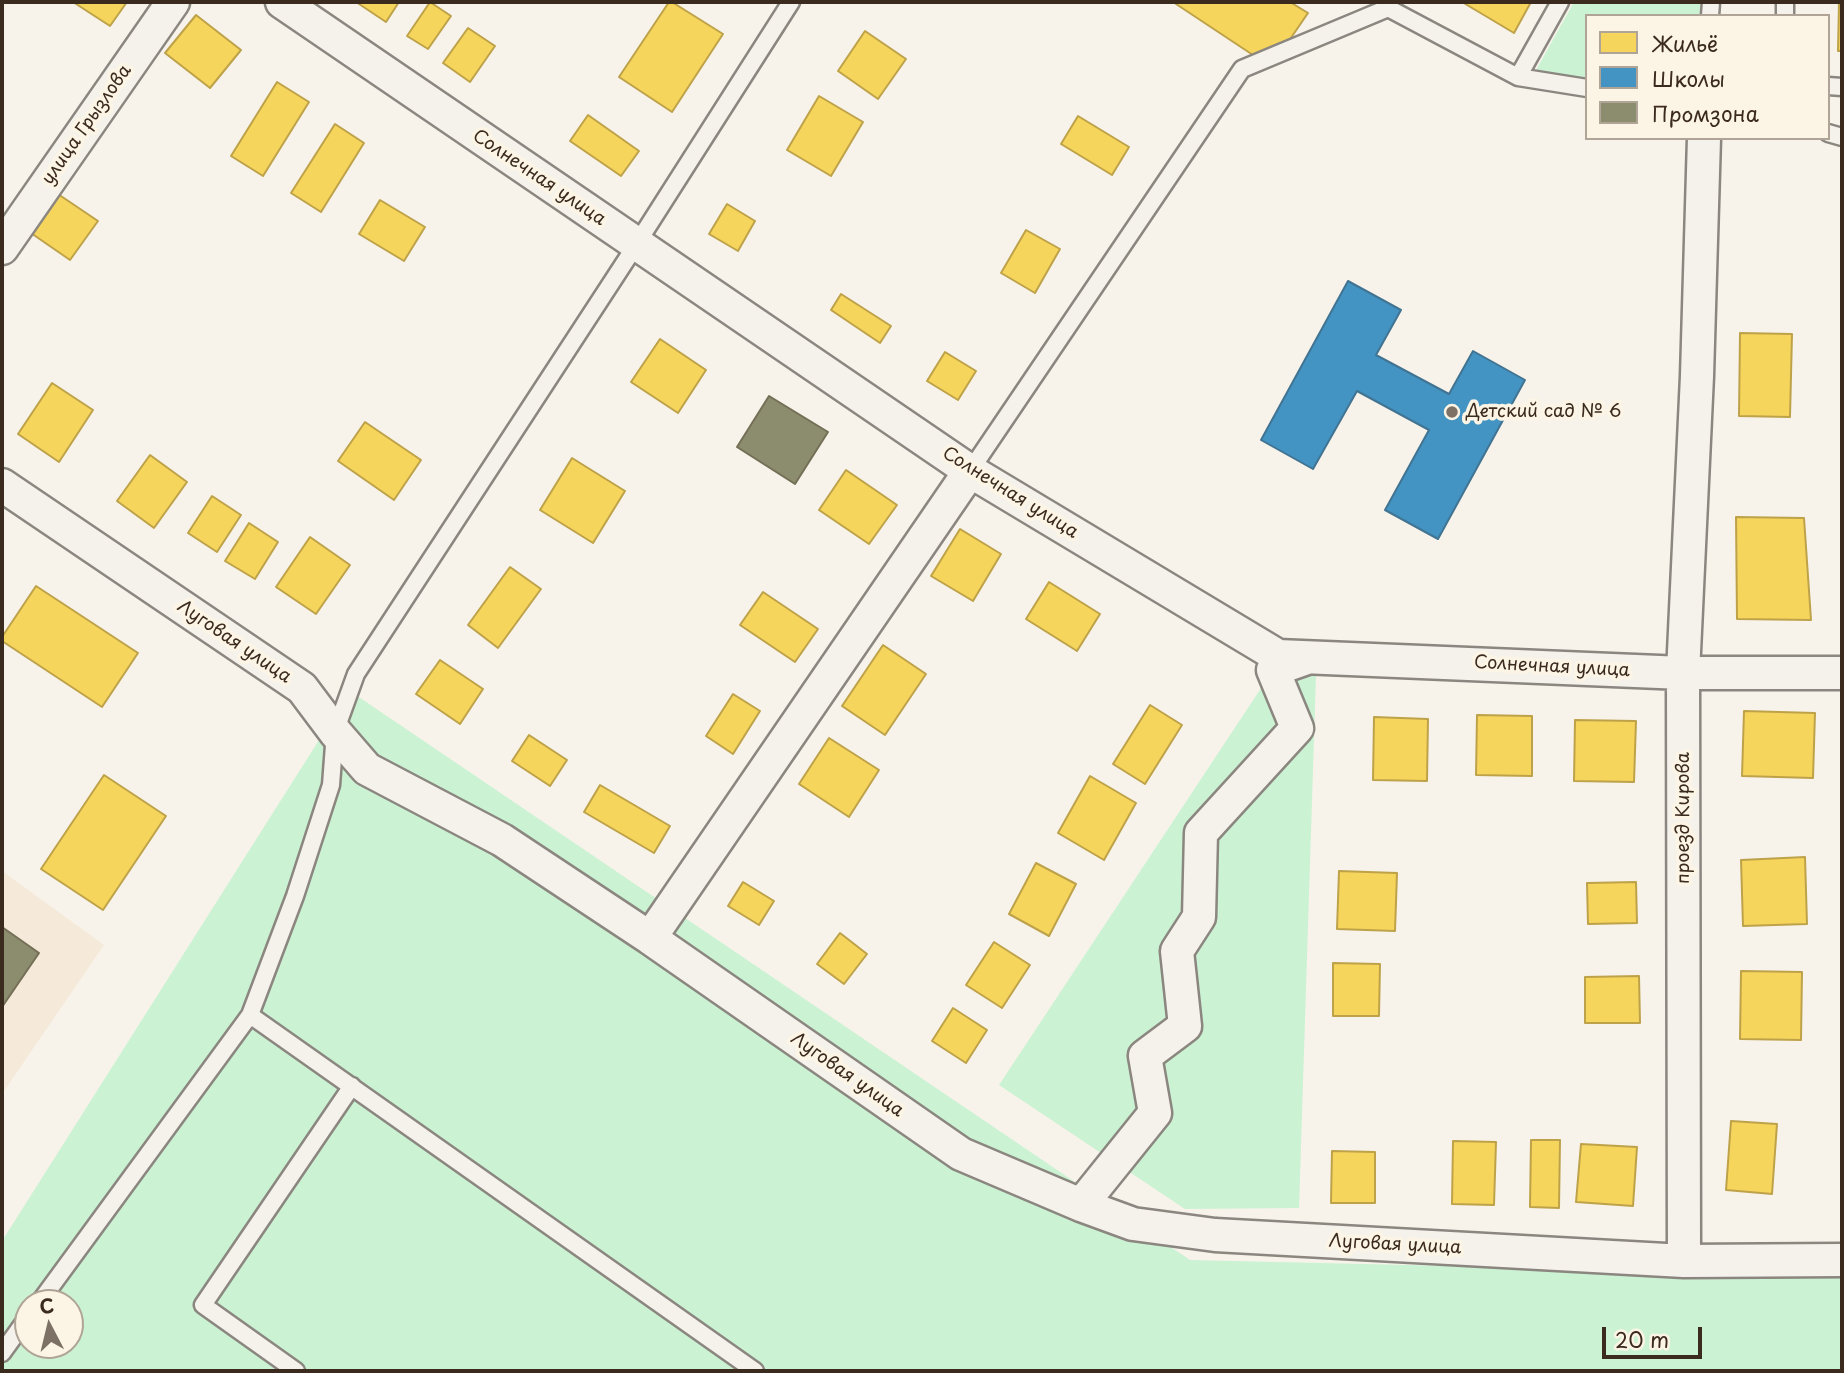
<!DOCTYPE html>
<meta charset="utf-8">
<style>
body{margin:0}
#map{position:relative;width:1844px;height:1373px;overflow:hidden;background:#f7f3ea;font-family:"Playpen Sans",sans-serif}
canvas{display:block}
.frame{position:absolute;inset:0;border:4px solid #3b2a1e;pointer-events:none}
.legend{position:absolute;left:1585px;top:14px;width:245px;height:126px;box-sizing:border-box;background:#fcf5e5;border:2px solid #afa495;margin:0;padding:9px 12px;list-style:none;font-size:21px;color:#3b2a1e}
.legend li{display:flex;align-items:center;gap:14px;height:35px}
.legend b{width:35px;border:2px solid #afa495}
.north{position:absolute;left:14px;top:1289px;width:70px;height:70px;box-sizing:border-box;background:#fcf5e5;border:2px solid #afa495;border-radius:50%;rotate:353deg;font-size:19px;font-weight:700;line-height:28px;text-align:center;color:#3b2a1e}
.north::after{content:'';display:block;margin:auto;width:24px;height:32px;background:#7d7065;clip-path:polygon(50% 0,100% 100%,50% 72%,0 100%)}
.scale{position:absolute;left:1602px;top:1327px;width:100px;height:32px;box-sizing:border-box;border:4px solid #3b2a1e;border-top:0;padding-left:9px;font-size:21px;line-height:24px;white-space:nowrap;color:#3b2a1e;-webkit-text-stroke:5px #fcf5e5;paint-order:stroke}
</style>
<div id="map">
<canvas width="1844" height="1373"></canvas>
<div class="frame"></div>
<ul class="legend">
<li><b style="height:19px;background:#f6d55c"></b>Жильё</li>
<li><b style="height:19px;background:#4393c3"></b>Школы</li>
<li><b style="height:19px;background:#8c8c6e"></b>Промзона</li>
</ul>
<div class="north">С</div>
<div class="scale">20 m</div>
</div>
<script>
const c = document.querySelector('canvas').getContext('2d');
c.lineJoin = 'round';
function fill(path, color) {
  c.fillStyle = color;
  c.fill(path, 'evenodd');
}
function trace(path, color, width, dash) {
  c.strokeStyle = color;
  c.lineWidth = width;
  c.lineCap = dash ? 'butt' : 'round';
  c.setLineDash(dash || []);
  c.stroke(path);
}
function label(font, color, halo, rows, align = 'center') {
  c.font = font + ' "Playpen Sans",sans-serif';
  c.lineWidth = 7;
  c.setLineDash([]);
  c.textBaseline = 'middle';
  c.strokeStyle = halo;
  c.fillStyle = color;
  for (const [text, x, y, turn = 0] of rows) {
    c.save();
    c.translate(x, y);
    c.rotate((+turn || 0) * Math.PI / 180);
    c.textAlign = isNaN(turn) ? turn : align;
    if (halo) c.strokeText(text, 0, 0);
    c.fillText(text, 0, 0);
    c.restore();
  }
}
const built = new Path2D(`
 M 2,871 L 104,945 L 2,1094 Z`);
const green = new Path2D(`
 M 1574,2 L 1702,2 L 1701,16 L 1587,16 L 1587,78 L 1535,72 Z
 M 1273,670 L 1316,675 L 1299,1208 L 1185,1209 L 999,1085 Z
 M 350,691 L 1190,1260 L 1842,1275 L 1842,1371 L 2,1371 L 2,1241 ZM 28,1303 L 70,1303 L 70,1345 L 28,1345 Z`);
const homes = new Path2D(`
 M 73,2 L 127,2 L 110,26 Z
 M 356,2 L 399,2 L 386,22 Z
 M 430,2 L 451,16 L 428,49 L 407,36 Z
 M 669,2 L 672,2 L 723,34 L 672,112 L 619,77 Z
 M 1173,2 L 1290,2 L 1308,13 L 1271,67 Z
 M 1462,2 L 1531,2 L 1514,33 Z
 M 1839,2 L 1842,2 L 1842,51 L 1838,51 Z
 M 196,15 L 241,50 L 210,88 L 165,53 Z
 M 468,28 L 495,46 L 470,82 L 443,63 Z
 M 865,31 L 906,59 L 878,99 L 838,71 Z
 M 277,82 L 309,102 L 263,176 L 231,156 Z
 M 819,96 L 863,122 L 831,176 L 787,150 Z
 M 588,115 L 639,151 L 621,176 L 570,141 Z
 M 1078,116 L 1129,147 L 1112,175 L 1061,144 Z
 M 335,124 L 364,143 L 321,212 L 291,193 Z
 M 55,192 L 98,221 L 70,260 L 28,231 Z
 M 380,200 L 425,227 L 404,261 L 359,234 Z
 M 727,204 L 755,221 L 738,251 L 709,234 Z
 M 1026,230 L 1060,249 L 1035,293 L 1001,273 Z
 M 841,294 L 891,326 L 880,343 L 831,310 Z
 M 1740,333 L 1792,334 L 1790,417 L 1739,416 Z
 M 660,339 L 706,370 L 678,413 L 631,382 Z
 M 945,352 L 976,371 L 958,400 L 927,381 Z
 M 52,383 L 93,410 L 59,462 L 18,434 Z
 M 365,422 L 421,460 L 394,500 L 338,461 Z
 M 150,455 L 187,482 L 154,528 L 117,501 Z
 M 572,458 L 625,491 L 593,543 L 540,510 Z
 M 846,470 L 897,505 L 869,544 L 819,510 Z
 M 212,496 L 241,515 L 217,552 L 188,533 Z
 M 1736,517 L 1804,518 L 1811,620 L 1737,619 Z
 M 249,523 L 278,542 L 255,579 L 225,561 Z
 M 960,529 L 1001,554 L 973,601 L 931,576 Z
 M 310,537 L 350,565 L 316,614 L 276,587 Z
 M 510,567 L 541,589 L 498,648 L 468,625 Z
 M 1049,582 L 1100,614 L 1077,651 L 1026,619 Z
 M 36,586 L 138,653 L 102,707 L 2,641 L 2,637 Z
 M 763,592 L 818,629 L 795,662 L 740,625 Z
 M 883,645 L 926,674 L 885,735 L 842,706 Z
 M 440,660 L 483,689 L 460,724 L 416,694 Z
 M 733,694 L 760,711 L 733,754 L 706,736 Z
 M 1150,705 L 1182,725 L 1145,784 L 1113,764 Z
 M 1744,711 L 1815,713 L 1813,778 L 1742,776 Z
 M 1477,715 L 1532,716 L 1532,776 L 1476,775 Z
 M 1374,717 L 1428,719 L 1427,781 L 1373,780 Z
 M 1575,720 L 1636,721 L 1634,782 L 1574,781 Z
 M 529,735 L 567,760 L 550,786 L 512,761 Z
 M 829,738 L 879,770 L 849,817 L 799,784 Z
 M 104,775 L 166,816 L 103,910 L 41,869 Z
 M 1090,776 L 1136,803 L 1104,860 L 1058,833 Z
 M 600,785 L 670,826 L 654,853 L 584,812 Z
 M 1805,857 L 1807,924 L 1743,926 L 1741,860 Z
 M 1036,863 L 1076,884 L 1049,936 L 1009,914 Z
 M 1339,871 L 1397,873 L 1395,931 L 1337,929 Z
 M 743,882 L 774,901 L 759,925 L 728,906 Z
 M 1636,882 L 1637,923 L 1588,924 L 1587,883 Z
 M 840,933 L 867,954 L 844,984 L 817,964 Z
 M 994,942 L 1030,965 L 1002,1008 L 966,985 Z
 M 1333,963 L 1380,964 L 1379,1016 L 1333,1016 Z
 M 1741,971 L 1802,972 L 1801,1040 L 1740,1039 Z
 M 1639,976 L 1640,1023 L 1585,1023 L 1585,977 Z
 M 953,1008 L 987,1030 L 966,1063 L 932,1041 Z
 M 1731,1121 L 1777,1124 L 1772,1194 L 1726,1190 Z
 M 1531,1140 L 1560,1140 L 1559,1208 L 1530,1207 Z
 M 1453,1141 L 1496,1142 L 1494,1205 L 1452,1204 Z
 M 1581,1144 L 1637,1147 L 1633,1206 L 1576,1202 Z
 M 1332,1151 L 1375,1152 L 1375,1203 L 1331,1203 Z`);
const schools = new Path2D(`
 M 1348,281 L 1401,310 L 1376,355 L 1449,394 L 1473,351 L 1525,380 L 1438,539 L 1385,510 L 1429,430 L 1357,391 L 1313,469 L 1261,440 Z`);
const industry = new Path2D(`
 M 769,396 L 828,432 L 795,484 L 737,447 Z
 M 2,927 L 39,953 L 2,1007 Z`);
const service = new Path2D(`
 M 1710,16 L 1711,2
 M 1785,16 L 1785,2
 M 1518,77 L 1560,2
 M 1828,86 L 1842,87
 M 1828,133 L 1842,137
 M 970,471 L 1242,69 L 1388,8 L 1518,77 L 1587,88
 M 250,1015 L 755,1371
 M 39,1303 L 250,1015 L 295,896 L 331,785 L 335,732 L 356,674 L 636,245 L 791,2
 M 2,1353 L 28,1317
 M 296,1371 L 203,1305 L 352,1086`);
const minor = new Path2D(`
 M 282,2 L 970,471 L 1278,656 L 1683,673 L 1842,673
 M 2,248 L 173,2
 M 2,485 L 302,688 L 335,732 L 367,769 L 502,840 L 650,938 L 961,1154 L 1081,1205 L 1133,1224 L 1215,1235 L 1684,1261 L 1842,1260
 M 650,938 L 970,471
 M 1081,1205 L 1155,1113 L 1145,1056 L 1185,1026 L 1177,951 L 1199,917 L 1201,833 L 1297,728 L 1273,670 L 1307,658
 M 1684,1261 L 1683,673 L 1697,376 L 1704,138`);
const markers = [
 [1452,412,7,"#7d7065"]
];
const streetNames = [
 ["улица Грызлова",87,125,-55],
 ["Солнечная улица",539,178,34],
 ["Солнечная улица",1010,493,32],
 ["Луговая улица",234,642,34],
 ["Солнечная улица",1552,667,3],
 ["проезд Кирова",1684,818,-90],
 ["Луговая улица",847,1075,35],
 ["Луговая улица",1395,1245,3]
];
const poiNames = [
 ["Детский сад № 6",1466,412]
];
fill(built, '#f5e9d9');
fill(green, '#cbf2d3');
fill(homes, '#f6d55c');
trace(homes, '#bea249', 2);
fill(schools, '#4393c3');
trace(schools, '#417492', 2);
fill(industry, '#8c8c6e');
trace(industry, '#746f56', 2);
trace(service, '#8b867f', 21);
trace(minor, '#8b867f', 37);
trace(service, '#f5f2ec', 16);
trace(minor, '#f5f2ec', 32);
for (const [x, y, r, color] of markers) {
  const dot = new Path2D();
  dot.arc(x, y, r, 0, 2 * Math.PI);
  c.fillStyle = color;
  c.fill(dot);
  trace(dot, '#fcf5e5', 2.5);
}
label('18px', '#3b2a1e', '#fcf5e5', streetNames);
label('18px', '#3b2a1e', '#fcf5e5', poiNames, 'left');
</script>
